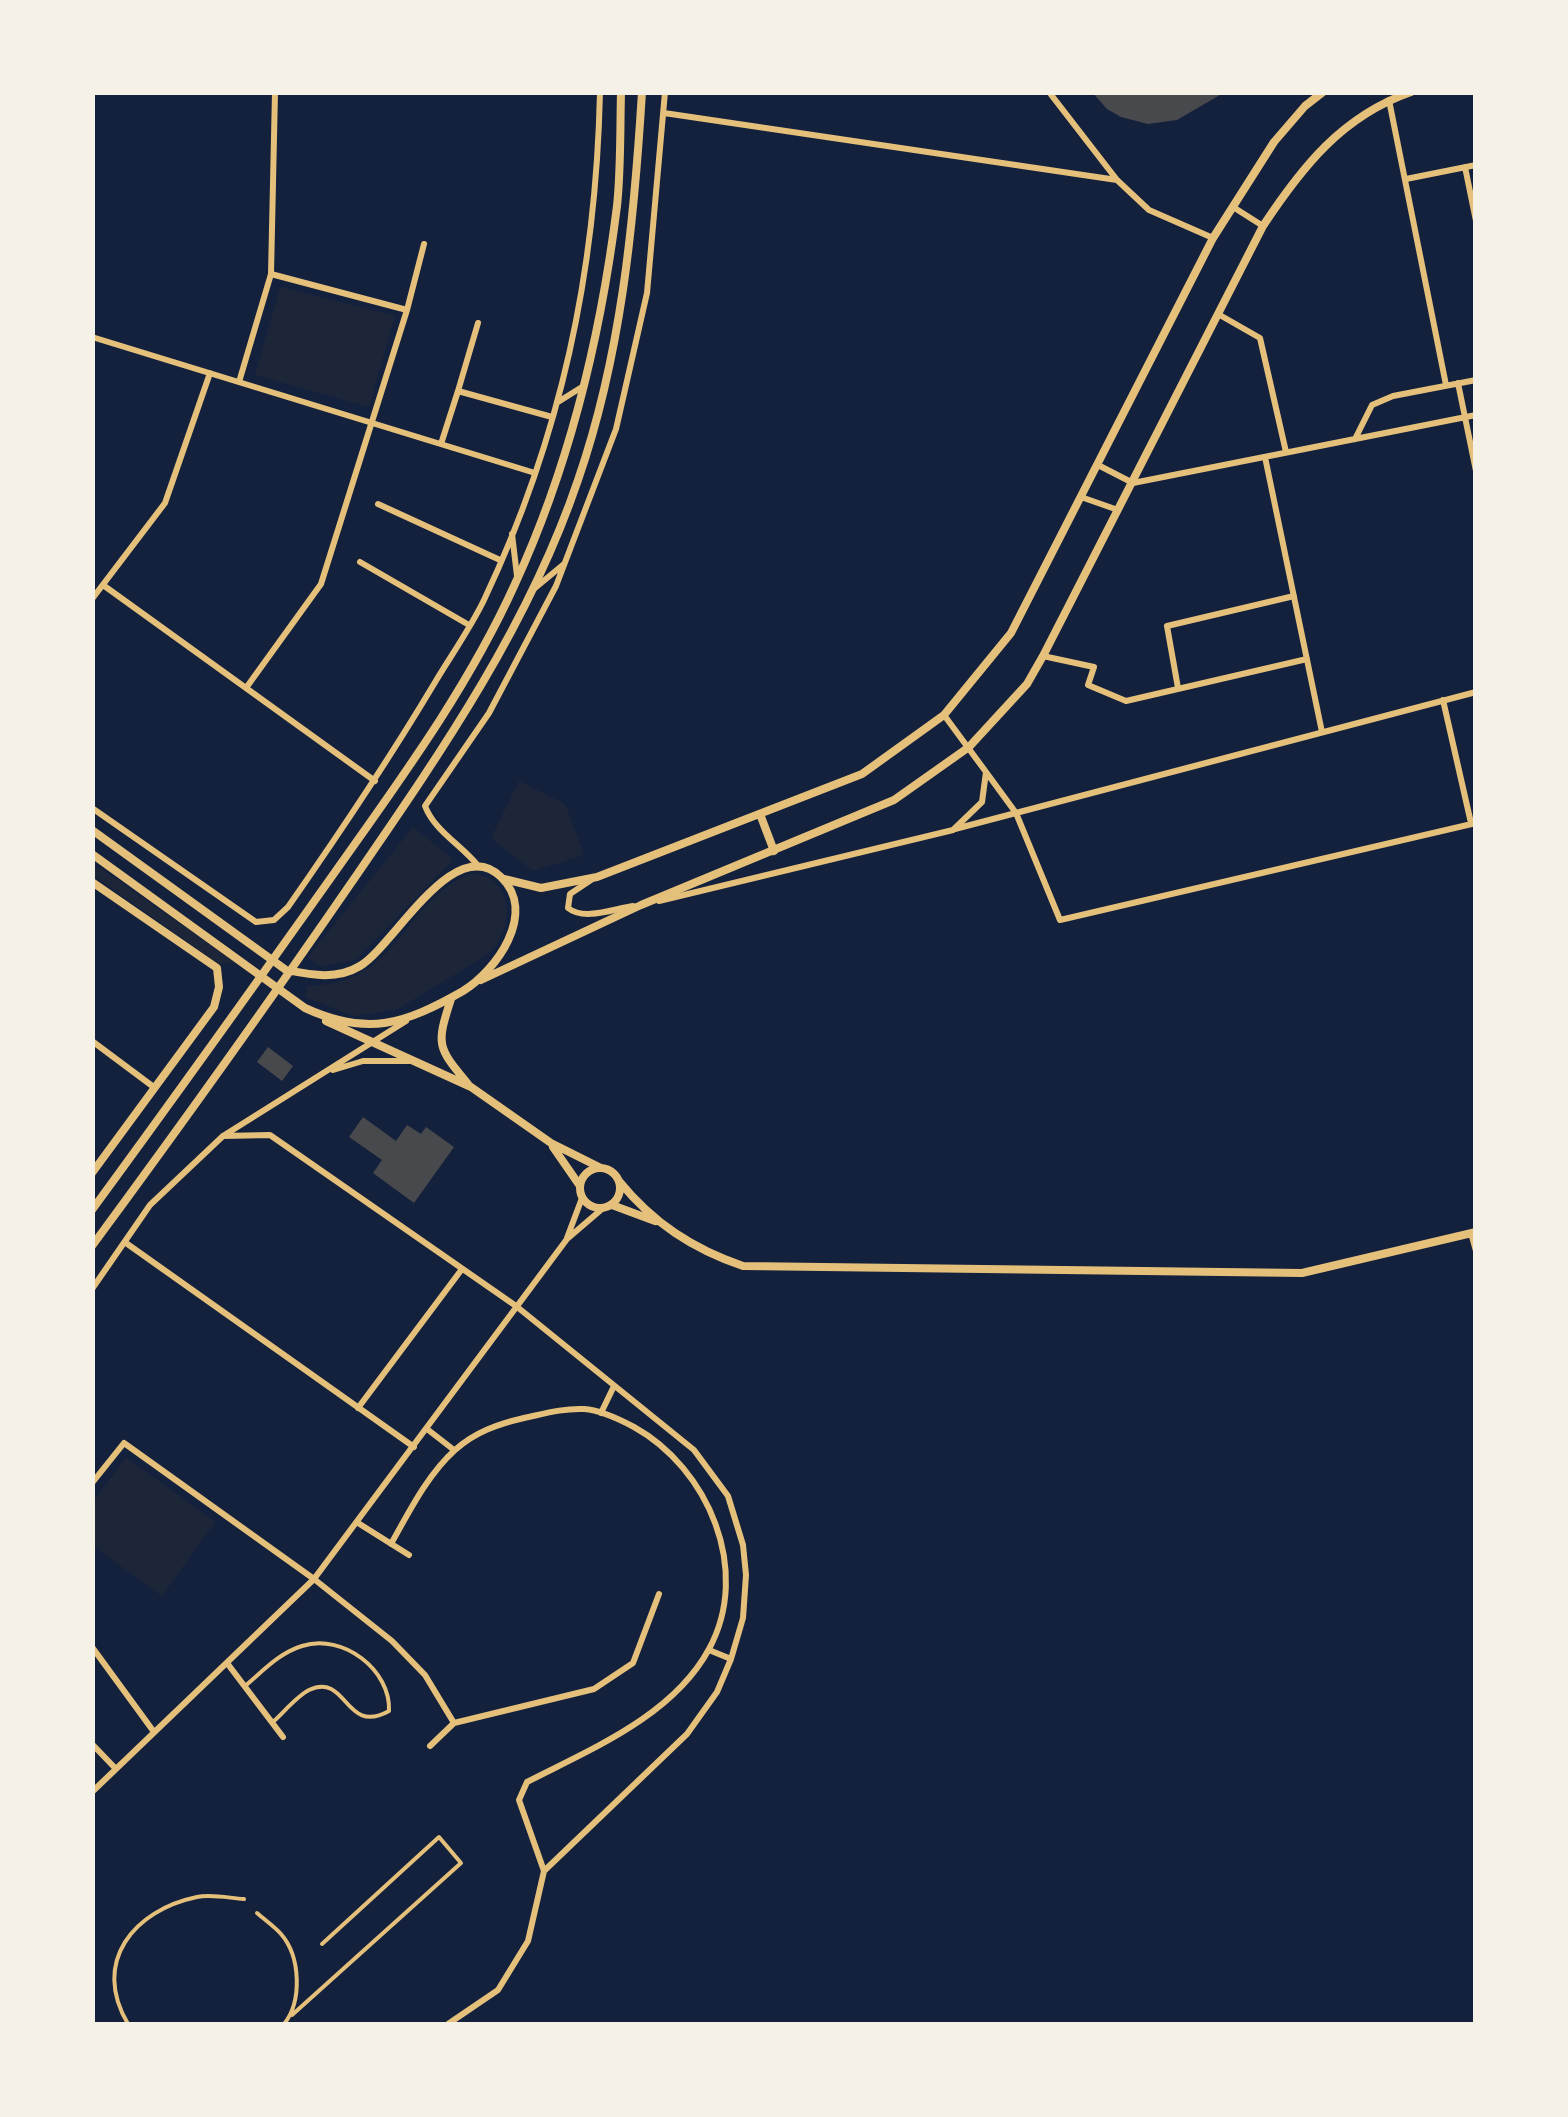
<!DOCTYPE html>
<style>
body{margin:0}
#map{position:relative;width:1568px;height:2117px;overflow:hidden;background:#14213d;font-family:Raleway,sans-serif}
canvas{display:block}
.frame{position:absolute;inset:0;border:95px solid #f6f1e7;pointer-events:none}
</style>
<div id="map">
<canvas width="1568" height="2117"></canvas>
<div class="frame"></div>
</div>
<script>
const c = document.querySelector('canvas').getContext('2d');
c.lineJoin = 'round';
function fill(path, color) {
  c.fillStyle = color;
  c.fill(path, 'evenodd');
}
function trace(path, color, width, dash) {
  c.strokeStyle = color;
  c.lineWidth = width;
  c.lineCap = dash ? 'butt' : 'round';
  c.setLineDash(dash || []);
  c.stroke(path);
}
const green = new Path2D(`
 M 280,287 L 395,316 L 369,407 L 255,375 Z
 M 519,781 L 565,804 L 584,855 L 533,871 L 491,838 Z
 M 413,827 L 452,858 L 451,862 L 356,960 L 321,966 L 307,958 Z
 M 95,867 L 102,869 L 236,963 L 218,964 L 93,875 Z
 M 469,874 C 516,874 516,930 487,955 L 398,1009 L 353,1016 L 305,997 L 307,986 C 401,984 399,905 469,874 Z
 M 126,1457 L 215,1522 L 162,1596 L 93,1546 L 93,1502 Z`);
const building = new Path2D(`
 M 1092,92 L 1225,92 L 1177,120 L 1148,124 L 1121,117 L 1107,109 Z
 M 268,1047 L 293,1066 L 282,1081 L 257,1062 Z
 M 363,1117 L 396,1141 L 407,1125 L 421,1134 L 426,1127 L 454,1147 L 414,1203 L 373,1173 L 382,1160 L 349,1137 Z`);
const service = new Path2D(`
 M 245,1686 C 263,1671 279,1653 302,1646 C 343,1633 391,1670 389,1711 C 344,1736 348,1672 309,1690 C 297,1696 284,1712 274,1721
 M 257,1913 C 265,1920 275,1927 281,1934 C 301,1957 302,2002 284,2024
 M 292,2015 L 461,1863 L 439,1837 L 322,1944
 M 128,2024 C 91,1962 134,1910 197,1897 C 211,1894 229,1898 244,1899`);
const minor = new Path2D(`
 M 1049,92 L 1117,180 L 1149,210 L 1213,238
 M 1389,100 L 1446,385
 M 664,113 L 1117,180
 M 1465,167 L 1476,221
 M 1406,179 L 1476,165
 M 1233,207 L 1263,226
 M 407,310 L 424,244
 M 1218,314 L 1260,338 L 1286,452
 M 478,323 L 458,391 L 552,417
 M 92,337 L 535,473
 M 239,382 L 271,274 L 275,92
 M 1458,383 L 1476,471
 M 558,402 L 582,387
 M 1355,439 L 1372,405 L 1393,396 L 1476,380
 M 441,444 L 458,391
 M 1265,457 L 1322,732
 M 1098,465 L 1133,483 L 1476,415
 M 1081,497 L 1118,510
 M 378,504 L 500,560
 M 512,534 L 517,576
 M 360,562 L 469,625
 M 103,585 L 375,781
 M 535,588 L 564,564
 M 92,599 L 165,503 L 210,373
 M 1043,656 L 1094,667 L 1088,685 L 1126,701 L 1307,659
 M 246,688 L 321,584 L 407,310 L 271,274
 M 1178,688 L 1167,626 L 1294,596
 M 1443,700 L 1471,823
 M 986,772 L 1016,813 L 1060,920 L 1476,823
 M 92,808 L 256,922 L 274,920 L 288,907 C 339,834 388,761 434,684 C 450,657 470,629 484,600 C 561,437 596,272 600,92
 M 955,829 L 1476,692
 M 479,867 C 462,845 435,832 425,806 L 489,713 L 556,586 L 616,429 L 647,293 L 665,92
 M 591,880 L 570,894 L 568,908 C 584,921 613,909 633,906
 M 659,901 L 953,830 L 982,802 L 986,772 L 944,715
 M 92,1041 L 155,1088
 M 333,1070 L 363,1061 L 409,1061
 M 223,1136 L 270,1135 L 516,1306 L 694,1450 L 728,1496 L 743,1545 L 746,1575 L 743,1618 L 731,1659 L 717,1692 L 687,1734 L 544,1871
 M 1471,1233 L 1476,1251
 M 567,1238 L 582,1198
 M 126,1243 L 414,1447
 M 92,1289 L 150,1205 L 223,1136 L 406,1021
 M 358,1408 L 462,1269
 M 601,1413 L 614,1386
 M 427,1429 L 454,1450
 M 92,1483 L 124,1443 L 314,1579 L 392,1641 L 425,1675 L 454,1723
 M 358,1523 L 409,1555
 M 391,1544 C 409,1512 428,1474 455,1450 C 475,1432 498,1424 524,1418 C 543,1414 563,1408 584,1409 C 601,1410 619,1419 634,1427 C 708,1468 752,1570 709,1649 C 673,1716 591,1749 527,1782 L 519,1800 L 544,1871
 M 92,1647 L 154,1732
 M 709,1650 L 731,1659
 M 227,1663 L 283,1737
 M 92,1744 L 116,1769
 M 430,1746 L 454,1723 L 594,1689 L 633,1663 L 659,1594
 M 92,1792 L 314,1579 L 567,1239 L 602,1209
 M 448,2024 L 498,1990 L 528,1941 L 544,1871`);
const tertiary = new Path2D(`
 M 760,814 L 774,851
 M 92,830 L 286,970 C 312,975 337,980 360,966 C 394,946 454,831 501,877 C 538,913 496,971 463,991 C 405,1024 368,1037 305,1008 L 92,854
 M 504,879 L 541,888 L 597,877 L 862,774 L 944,715 L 1011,633 L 1213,238 L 1274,142 L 1305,106 L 1323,92
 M 92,882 L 217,968 L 219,987 L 214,1007 L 92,1173
 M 481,980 L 641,905 L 894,800 L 969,747 L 1027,684 L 1043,656 L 1263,226 C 1302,167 1342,116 1411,92
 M 451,999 C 436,1045 437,1047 468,1084
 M 326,1021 L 471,1087 L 551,1143 L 601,1168
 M 553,1147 L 580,1186
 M580 1188a20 20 0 1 1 40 0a20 20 0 1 1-40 0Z
 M 619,1181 C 653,1223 693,1249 743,1266 L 1302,1273 L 1476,1232
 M 612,1205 L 655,1221
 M 92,1210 C 174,1098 255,985 335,872 C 400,780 468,688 515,584 C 569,467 601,334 617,206 C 621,169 620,130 621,92
 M 92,1246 C 182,1124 270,1001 356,876 C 442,751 529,625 578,480 C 621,356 634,223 642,92`);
fill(green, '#1d2539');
fill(building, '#48494c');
trace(service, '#e5c07b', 4);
trace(minor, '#e5c07b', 6);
trace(tertiary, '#e5c07b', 8);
</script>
